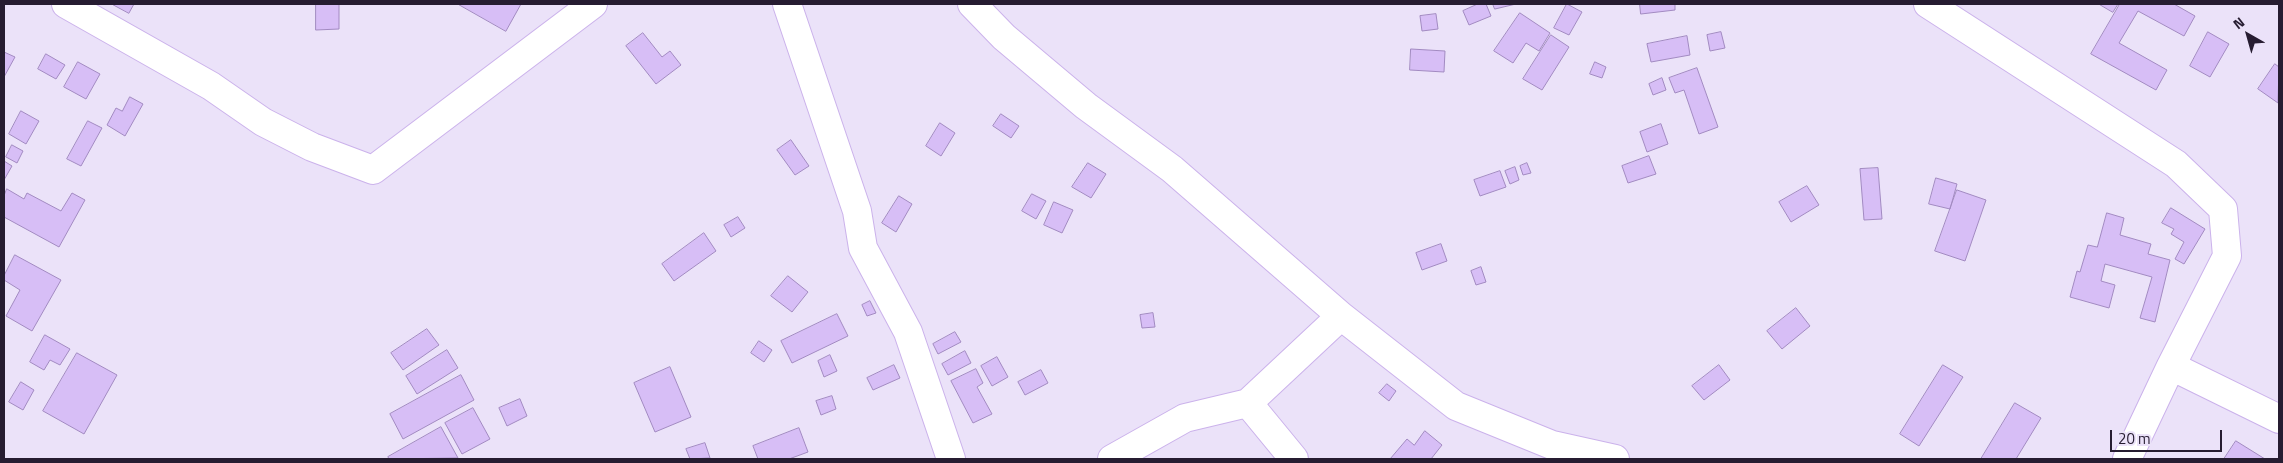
<!DOCTYPE html>
<style>
body{margin:0}
#map{position:relative;width:2283px;height:463px;overflow:hidden;background:#ebe2f9;font-family:"Titillium Web",sans-serif}
canvas{display:block}
.frame{position:absolute;inset:0;border:5px solid #261c31;pointer-events:none}
.north{position:absolute;left:2223px;top:10px;width:50px;height:50px;-webkit-text-stroke:4px #ebe2f9;paint-order:stroke;rotate:322deg;font-size:14px;font-weight:700;line-height:20px;text-align:center;color:#261c31}
.north::after{content:'';display:block;margin:auto;width:18px;height:22px;background:#261c31;clip-path:polygon(50% 0,100% 100%,50% 72%,0 100%)}
.scale{position:absolute;left:2110px;top:430px;width:112px;height:22px;box-sizing:border-box;border:2px solid #261c31;border-top:0;padding-left:6px;font-size:15px;line-height:18px;white-space:nowrap;color:#261c31;-webkit-text-stroke:4px #ebe2f9;paint-order:stroke}
</style>
<div id="map">
<canvas width="2283" height="463"></canvas>
<div class="frame"></div>
<div class="north">N</div>
<div class="scale">20 m</div>
</div>
<script>
const c = document.querySelector('canvas').getContext('2d');
c.lineJoin = 'round';
function fill(path, color) {
  c.fillStyle = color;
  c.fill(path, 'evenodd');
}
function trace(path, color, width, dash) {
  c.strokeStyle = color;
  c.lineWidth = width;
  c.lineCap = dash ? 'butt' : 'round';
  c.setLineDash(dash || []);
  c.stroke(path);
}
const building = new Path2D(`
 M 112,4 L 134,4 L 129,13 Z
 M 316,4 L 339,4 L 339,29 L 316,30 Z
 M 458,4 L 521,4 L 506,31 Z
 M 1478,4 L 1486,4 L 1491,16 L 1469,25 L 1463,11 Z
 M 1493,4 L 1516,4 L 1495,9 Z
 M 1567,4 L 1582,12 L 1569,35 L 1554,28 Z
 M 1640,4 L 1675,4 L 1675,10 L 1641,14 Z
 M 2099,4 L 2118,4 L 2113,12 Z
 M 2120,4 L 2174,4 L 2195,16 L 2184,36 L 2138,11 L 2119,43 L 2167,70 L 2156,90 L 2091,54 Z
 M 1520,13 L 1550,33 L 1539,51 L 1526,43 L 1513,63 L 1494,51 Z
 M 1436,14 L 1438,29 L 1422,31 L 1420,16 Z
 M 1721,32 L 1725,48 L 1710,51 L 1707,35 Z
 M 2208,32 L 2229,44 L 2210,77 L 2190,66 Z
 M 643,33 L 662,57 L 670,51 L 681,65 L 656,84 L 626,46 Z
 M 1551,35 L 1569,47 L 1542,90 L 1523,79 Z
 M 1687,36 L 1690,55 L 1651,62 L 1647,44 Z
 M 1411,49 L 1445,51 L 1444,72 L 1410,70 Z
 M 4,52 L 15,57 L 4,77 Z
 M 46,54 L 65,65 L 56,79 L 38,69 Z
 M 78,62 L 100,74 L 86,99 L 64,87 Z
 M 1595,62 L 1606,67 L 1602,78 L 1590,74 Z
 M 2275,64 L 2279,67 L 2278,103 L 2258,89 Z
 M 1697,68 L 1718,127 L 1699,134 L 1684,90 L 1675,93 L 1669,78 Z
 M 1662,78 L 1666,90 L 1653,95 L 1649,84 Z
 M 130,97 L 143,104 L 125,136 L 107,125 L 116,108 L 122,111 Z
 M 21,111 L 39,121 L 26,144 L 9,134 Z
 M 1001,114 L 1019,126 L 1011,138 L 993,126 Z
 M 88,121 L 102,128 L 81,166 L 67,159 Z
 M 940,123 L 955,133 L 941,156 L 926,146 Z
 M 1661,124 L 1668,144 L 1647,152 L 1640,132 Z
 M 791,140 L 809,166 L 795,175 L 777,150 Z
 M 12,145 L 23,151 L 17,163 L 6,157 Z
 M 1649,156 L 1656,174 L 1628,183 L 1622,166 Z
 M 4,161 L 12,166 L 4,180 Z
 M 1088,163 L 1106,174 L 1091,198 L 1072,187 Z
 M 1527,163 L 1531,173 L 1523,175 L 1520,166 Z
 M 1515,167 L 1519,180 L 1510,184 L 1505,171 Z
 M 1878,168 L 1882,219 L 1864,220 L 1860,169 Z
 M 1500,171 L 1506,187 L 1480,196 L 1474,180 Z
 M 1936,178 L 1957,184 L 1950,209 L 1929,204 Z
 M 1807,186 L 1819,205 L 1791,222 L 1779,202 Z
 M 7,189 L 24,199 L 27,193 L 61,211 L 72,193 L 85,200 L 59,247 L 4,217 L 4,196 Z
 M 1957,190 L 1986,200 L 1965,261 L 1935,251 Z
 M 1032,194 L 1046,201 L 1036,219 L 1022,211 Z
 M 899,196 L 912,204 L 896,232 L 882,223 Z
 M 1054,202 L 1073,210 L 1062,233 L 1044,225 Z
 M 2171,208 L 2205,229 L 2184,264 L 2175,259 L 2184,242 L 2171,234 L 2174,229 L 2162,223 Z
 M 2107,213 L 2124,218 L 2120,235 L 2151,244 L 2148,254 L 2170,260 L 2155,322 L 2140,318 L 2152,277 L 2105,264 L 2101,281 L 2115,285 L 2109,308 L 2070,297 L 2077,271 L 2080,272 L 2088,245 L 2097,247 Z
 M 738,217 L 745,228 L 731,237 L 724,225 Z
 M 704,233 L 716,251 L 674,281 L 662,264 Z
 M 1441,244 L 1447,261 L 1422,270 L 1416,253 Z
 M 15,255 L 61,280 L 32,331 L 6,316 L 20,290 L 4,280 L 4,276 Z
 M 1481,267 L 1486,282 L 1476,285 L 1471,271 Z
 M 788,276 L 808,292 L 792,312 L 771,296 Z
 M 870,301 L 876,313 L 867,316 L 862,305 Z
 M 1796,308 L 1810,326 L 1782,349 L 1767,331 Z
 M 1153,313 L 1155,327 L 1142,328 L 1140,315 Z
 M 837,314 L 848,336 L 792,363 L 781,341 Z
 M 427,329 L 439,345 L 403,370 L 391,353 Z
 M 955,332 L 961,342 L 938,354 L 933,344 Z
 M 45,335 L 70,349 L 60,365 L 50,360 L 44,370 L 30,362 Z
 M 759,341 L 772,350 L 764,362 L 751,353 Z
 M 447,350 L 458,368 L 417,394 L 406,376 Z
 M 965,351 L 971,363 L 948,375 L 942,364 Z
 M 77,353 L 117,375 L 84,434 L 43,411 Z
 M 830,355 L 837,371 L 824,377 L 818,361 Z
 M 997,357 L 1008,377 L 992,386 L 981,366 Z
 M 894,365 L 900,378 L 873,390 L 867,378 Z
 M 1719,365 L 1730,380 L 1704,400 L 1692,386 Z
 M 1943,365 L 1963,377 L 1919,446 L 1900,434 Z
 M 670,367 L 691,417 L 655,432 L 634,383 Z
 M 976,369 L 983,383 L 977,387 L 992,414 L 973,423 L 951,381 Z
 M 1041,370 L 1048,383 L 1025,395 L 1018,382 Z
 M 461,375 L 474,400 L 403,439 L 390,414 Z
 M 21,382 L 34,390 L 23,410 L 9,402 Z
 M 1387,384 L 1396,391 L 1389,401 L 1379,393 Z
 M 832,396 L 836,409 L 821,415 L 816,401 Z
 M 520,399 L 527,416 L 507,426 L 499,408 Z
 M 2015,403 L 2041,418 L 2016,459 L 1981,459 Z
 M 473,408 L 490,439 L 462,454 L 445,423 Z
 M 441,427 L 458,458 L 389,459 L 388,457 Z
 M 799,428 L 808,452 L 789,459 L 758,459 L 753,446 Z
 M 1425,431 L 1442,445 L 1431,459 L 1390,459 L 1407,439 L 1414,445 Z
 M 2236,441 L 2265,459 L 2224,459 Z
 M 705,443 L 710,458 L 690,459 L 686,449 Z`);
const minor = new Path2D(`
 M 66,4 L 211,86 L 263,122 L 312,147 L 373,170 L 593,4
 M 787,4 L 857,211 L 863,248 L 908,332 L 951,459
 M 972,4 L 1004,37 L 1086,106 L 1172,169 L 1341,316 L 1456,406 L 1552,445 L 1615,459
 M 1928,4 L 2176,164 L 2223,209 L 2227,256 L 2171,366 L 2127,459
 M 2171,366 L 2279,419
 M 1248,403 L 1294,459
 M 1112,459 L 1185,418 L 1248,403 L 1341,316`);
fill(building, '#d7bef6');
trace(building, '#a28ac1', 1);
trace(minor, '#cbb2eb', 30);
trace(minor, '#fff', 28);
</script>
